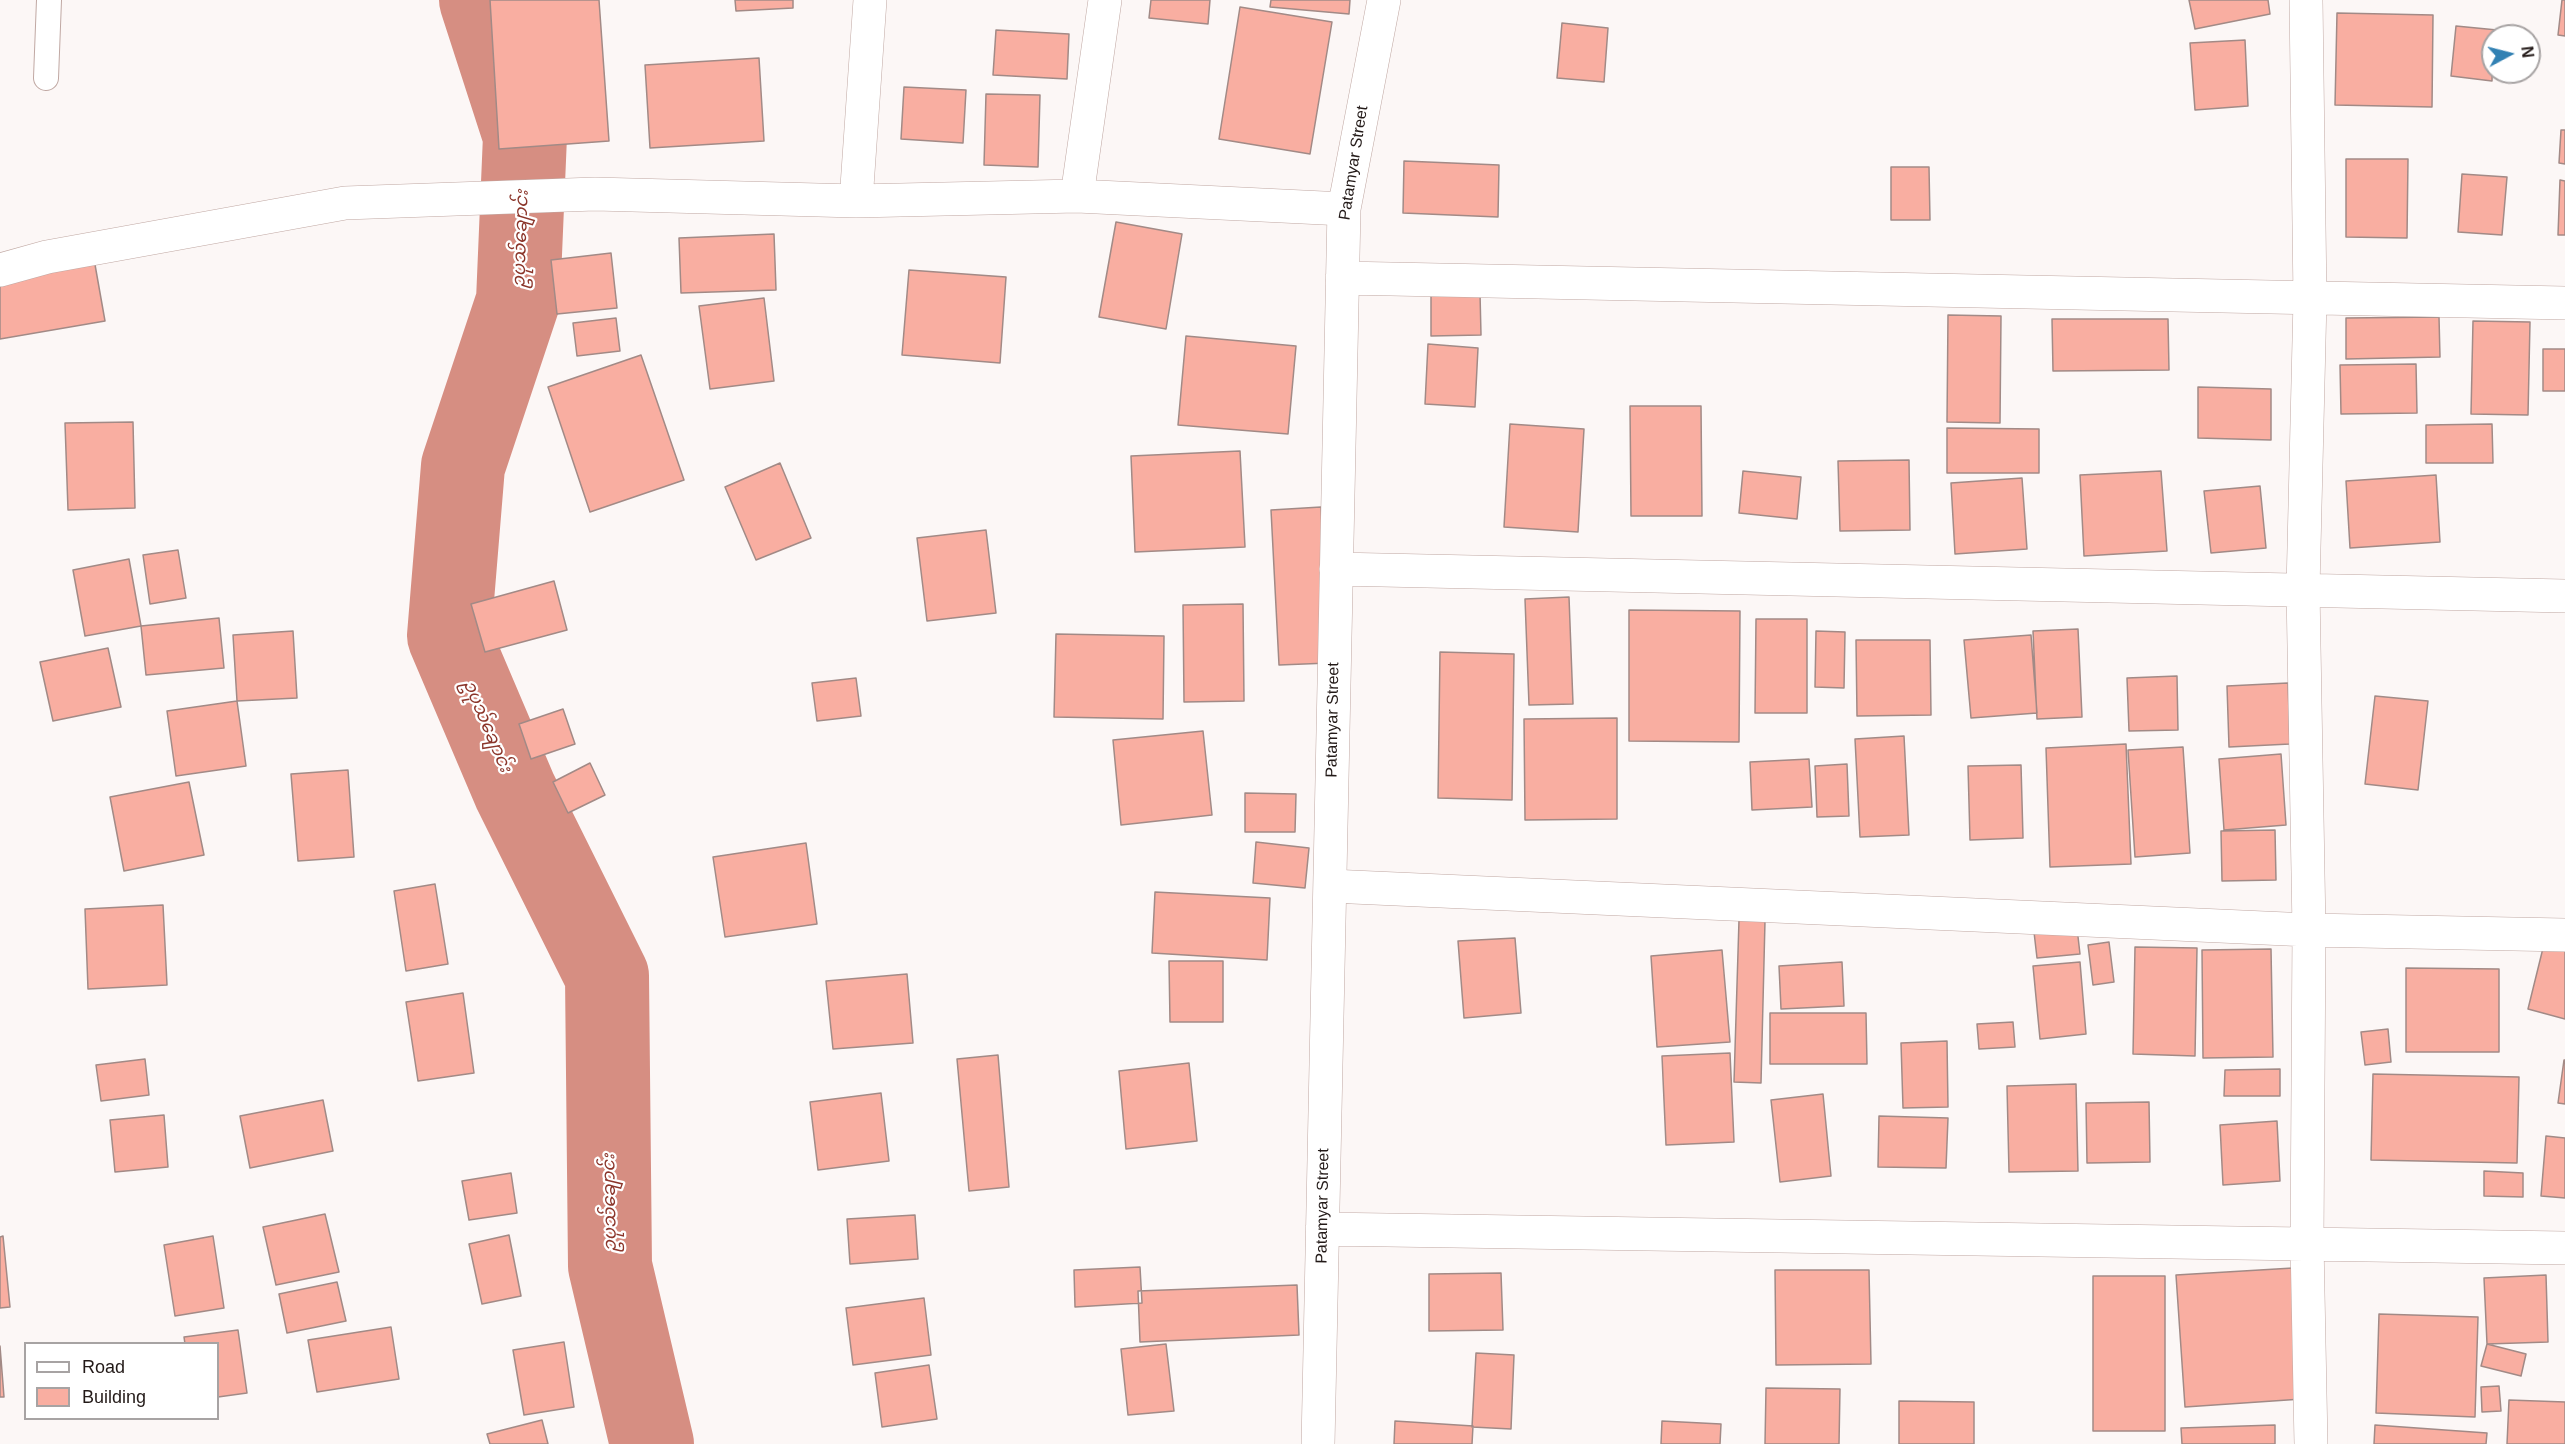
<!DOCTYPE html>
<meta charset="utf-8">
<style>
body{margin:0}
#map{position:relative;width:2565px;height:1444px;overflow:hidden;background:#fcf7f6;font-family:Helvetica,sans-serif}
canvas{display:block}
.legend{position:absolute;left:24px;top:1342px;width:195px;height:78px;box-sizing:border-box;background:#fff;border:2px solid #a7a3a3;margin:0;padding:8px 10px;list-style:none;font-size:18px;color:#231a18}
.legend li{display:flex;align-items:center;gap:12px;height:30px}
.legend b{width:30px;border:2px solid #a7a3a3}
.north{position:absolute;left:2481px;top:24px;width:60px;height:60px;box-sizing:border-box;background:#fff;border:2px solid #a7a3a3;border-radius:50%;rotate:83deg;font-size:16px;font-weight:700;line-height:24px;text-align:center;color:#231a18}
.north::after{content:'';display:block;margin:auto;width:21px;height:27px;background:#3281b3;clip-path:polygon(50% 0,100% 100%,50% 72%,0 100%)}
</style>
<div id="map">
<canvas width="2565" height="1444"></canvas>
<ul class="legend">
<li><b style="height:8px;background:#fff"></b>Road</li>
<li><b style="height:16px;background:#f9aea1"></b>Building</li>
</ul>
<div class="north">N</div>
</div>
<script>
const c = document.querySelector('canvas').getContext('2d');
c.lineJoin = 'round';
function trace(path, color, width, dash) {
  c.strokeStyle = color;
  c.lineWidth = width;
  c.lineCap = dash ? 'butt' : 'round';
  c.setLineDash(dash || []);
  c.stroke(path);
}
function fill(path, color) {
  c.fillStyle = color;
  c.fill(path, 'evenodd');
}
function label(font, color, halo, rows, align = 'center') {
  c.font = font + ' Helvetica,"Noto Sans Myanmar",sans-serif';
  c.lineWidth = 4.5;
  c.setLineDash([]);
  c.textBaseline = 'middle';
  c.strokeStyle = halo;
  c.fillStyle = color;
  for (const [text, x, y, turn = 0] of rows) {
    c.save();
    c.translate(x, y);
    c.rotate((+turn || 0) * Math.PI / 180);
    c.textAlign = isNaN(turn) ? turn : align;
    if (halo) c.strokeText(text, 0, 0);
    c.fillText(text, 0, 0);
    c.restore();
  }
}
const river = new Path2D(`
 M 481,0 L 525,136 L 518,301 L 463,466 L 449,636 L 515,791 L 607,976 L 610,1266 L 652,1444`);
const building = new Path2D(`
 M 490,0 L 599,0 L 609,141 L 499,149 Z
 M 735,0 L 793,0 L 793,8 L 736,11 Z
 M 1151,0 L 1210,0 L 1208,24 L 1149,18 Z
 M 1271,0 L 1350,0 L 1349,14 L 1270,7 Z
 M 2189,0 L 2268,0 L 2270,14 L 2195,29 Z
 M 2562,0 L 2565,0 L 2565,36 L 2558,35 Z
 M 1240,7 L 1332,22 L 1310,154 L 1219,139 Z
 M 2337,13 L 2433,15 L 2432,107 L 2335,105 Z
 M 1562,23 L 1608,28 L 1604,82 L 1557,78 Z
 M 2456,26 L 2497,30 L 2497,36 L 2493,36 L 2492,81 L 2451,76 Z
 M 996,30 L 1069,34 L 1067,79 L 993,75 Z
 M 2245,40 L 2248,106 L 2195,110 L 2190,43 Z
 M 759,58 L 764,141 L 650,148 L 645,65 Z
 M 904,87 L 966,90 L 963,143 L 901,139 Z
 M 986,94 L 1040,95 L 1038,167 L 984,165 Z
 M 2561,130 L 2565,130 L 2565,164 L 2559,163 Z
 M 2346,159 L 2408,159 L 2407,238 L 2346,237 Z
 M 1404,161 L 1499,165 L 1498,217 L 1403,213 Z
 M 1891,167 L 1929,167 L 1930,220 L 1891,220 Z
 M 2462,174 L 2507,177 L 2502,235 L 2458,232 Z
 M 2560,180 L 2565,181 L 2565,235 L 2558,235 Z
 M 1116,222 L 1182,234 L 1166,329 L 1099,317 Z
 M 774,234 L 776,290 L 681,293 L 679,238 Z
 M 611,253 L 617,308 L 557,314 L 551,260 Z
 M 94,259 L 105,321 L 0,339 L 0,276 Z
 M 909,270 L 1006,277 L 1000,363 L 902,355 Z
 M 1480,293 L 1481,335 L 1431,336 L 1431,294 Z
 M 764,298 L 774,381 L 710,389 L 699,306 Z
 M 1948,315 L 2001,316 L 2000,423 L 1947,422 Z
 M 2439,317 L 2440,357 L 2346,359 L 2346,318 Z
 M 616,318 L 620,351 L 577,356 L 573,323 Z
 M 2052,319 L 2168,319 L 2169,370 L 2053,371 Z
 M 2473,321 L 2530,322 L 2528,415 L 2471,414 Z
 M 1186,336 L 1296,346 L 1288,434 L 1178,425 Z
 M 1428,344 L 1478,348 L 1475,407 L 1425,404 Z
 M 2543,349 L 2565,349 L 2565,391 L 2543,391 Z
 M 641,355 L 684,480 L 590,512 L 548,387 Z
 M 2416,364 L 2417,413 L 2341,414 L 2340,365 Z
 M 2198,387 L 2271,389 L 2271,440 L 2198,438 Z
 M 1630,406 L 1701,406 L 1702,516 L 1631,516 Z
 M 133,422 L 135,508 L 68,510 L 65,423 Z
 M 1510,424 L 1584,429 L 1578,532 L 1504,527 Z
 M 2492,424 L 2493,463 L 2426,463 L 2426,425 Z
 M 1947,428 L 2039,429 L 2039,473 L 1947,473 Z
 M 1240,451 L 1245,547 L 1135,552 L 1131,456 Z
 M 1909,460 L 1910,530 L 1840,531 L 1838,461 Z
 M 780,463 L 811,538 L 756,560 L 725,487 Z
 M 1743,471 L 1801,477 L 1797,519 L 1739,513 Z
 M 2161,471 L 2167,551 L 2084,556 L 2080,475 Z
 M 2436,475 L 2440,542 L 2350,548 L 2346,481 Z
 M 2022,478 L 2027,549 L 1955,554 L 1951,483 Z
 M 2260,486 L 2266,548 L 2211,553 L 2204,491 Z
 M 1321,507 L 1329,663 L 1279,665 L 1271,510 Z
 M 986,530 L 996,613 L 927,621 L 917,538 Z
 M 178,550 L 186,598 L 150,604 L 143,555 Z
 M 129,559 L 141,626 L 85,636 L 73,570 Z
 M 554,581 L 567,630 L 485,652 L 471,604 Z
 M 1569,597 L 1573,704 L 1529,705 L 1525,599 Z
 M 1243,604 L 1244,701 L 1184,702 L 1183,605 Z
 M 1629,610 L 1740,611 L 1739,742 L 1629,741 Z
 M 219,618 L 224,668 L 146,675 L 141,626 Z
 M 1756,619 L 1807,619 L 1807,713 L 1755,713 Z
 M 2078,629 L 2082,717 L 2037,719 L 2033,631 Z
 M 293,631 L 297,698 L 237,701 L 233,635 Z
 M 1816,631 L 1845,632 L 1844,688 L 1815,687 Z
 M 1056,634 L 1164,636 L 1163,719 L 1054,717 Z
 M 2031,635 L 2037,713 L 1971,718 L 1964,640 Z
 M 1856,640 L 1930,640 L 1931,715 L 1857,716 Z
 M 108,648 L 121,707 L 53,721 L 40,662 Z
 M 1440,652 L 1514,654 L 1512,800 L 1438,798 Z
 M 2177,676 L 2178,730 L 2129,731 L 2127,678 Z
 M 856,678 L 861,716 L 817,721 L 812,683 Z
 M 2288,683 L 2290,744 L 2229,747 L 2227,686 Z
 M 2375,696 L 2428,701 L 2418,790 L 2365,784 Z
 M 237,701 L 246,766 L 176,776 L 167,711 Z
 M 563,709 L 575,744 L 531,759 L 519,724 Z
 M 1617,718 L 1617,819 L 1525,820 L 1524,719 Z
 M 1203,731 L 1212,815 L 1121,825 L 1113,740 Z
 M 1904,736 L 1909,835 L 1860,837 L 1855,739 Z
 M 2126,744 L 2131,864 L 2050,867 L 2046,748 Z
 M 2183,747 L 2190,853 L 2135,857 L 2128,750 Z
 M 2281,754 L 2286,825 L 2224,830 L 2219,759 Z
 M 1809,759 L 1812,807 L 1752,810 L 1750,762 Z
 M 590,763 L 605,795 L 568,813 L 553,782 Z
 M 1847,764 L 1849,816 L 1817,817 L 1815,766 Z
 M 2021,765 L 2023,838 L 1970,840 L 1968,766 Z
 M 348,770 L 354,857 L 298,861 L 291,774 Z
 M 189,782 L 204,855 L 124,871 L 110,797 Z
 M 1245,793 L 1296,794 L 1295,832 L 1245,832 Z
 M 2275,830 L 2276,880 L 2222,881 L 2221,831 Z
 M 1256,842 L 1309,848 L 1305,888 L 1253,883 Z
 M 806,843 L 817,924 L 725,937 L 713,857 Z
 M 435,884 L 448,964 L 406,971 L 394,891 Z
 M 1155,892 L 1270,898 L 1267,960 L 1152,953 Z
 M 163,905 L 167,985 L 88,989 L 85,909 Z
 M 1739,920 L 1765,921 L 1761,1083 L 1734,1082 Z
 M 2077,928 L 2080,954 L 2037,958 L 2034,932 Z
 M 1515,938 L 1521,1013 L 1464,1018 L 1458,941 Z
 M 2545,940 L 2565,945 L 2565,1019 L 2528,1009 Z
 M 2109,942 L 2114,982 L 2093,985 L 2088,945 Z
 M 2135,947 L 2197,948 L 2195,1056 L 2133,1054 Z
 M 2271,949 L 2273,1057 L 2203,1058 L 2202,950 Z
 M 1722,950 L 1730,1042 L 1657,1047 L 1651,956 Z
 M 1169,961 L 1223,961 L 1223,1022 L 1170,1022 Z
 M 1842,962 L 1844,1006 L 1781,1009 L 1779,966 Z
 M 2080,962 L 2086,1034 L 2040,1039 L 2033,966 Z
 M 2406,968 L 2499,969 L 2499,1052 L 2406,1052 Z
 M 907,974 L 913,1043 L 833,1049 L 826,981 Z
 M 463,993 L 474,1073 L 418,1081 L 406,1002 Z
 M 1770,1013 L 1866,1013 L 1867,1064 L 1770,1064 Z
 M 2013,1022 L 2015,1047 L 1979,1049 L 1977,1024 Z
 M 2388,1029 L 2391,1062 L 2365,1065 L 2361,1032 Z
 M 1947,1041 L 1948,1107 L 1903,1108 L 1901,1043 Z
 M 1730,1053 L 1734,1142 L 1666,1145 L 1662,1056 Z
 M 998,1055 L 1009,1187 L 969,1191 L 957,1059 Z
 M 145,1059 L 149,1095 L 101,1101 L 96,1065 Z
 M 2564,1060 L 2565,1060 L 2565,1104 L 2558,1103 Z
 M 1189,1063 L 1197,1141 L 1126,1149 L 1119,1071 Z
 M 2280,1069 L 2280,1096 L 2224,1096 L 2225,1070 Z
 M 2373,1074 L 2519,1077 L 2517,1163 L 2371,1160 Z
 M 2076,1084 L 2078,1171 L 2009,1172 L 2007,1086 Z
 M 881,1093 L 889,1161 L 818,1170 L 810,1102 Z
 M 1823,1094 L 1831,1176 L 1780,1182 L 1771,1100 Z
 M 323,1100 L 333,1151 L 250,1168 L 240,1116 Z
 M 2149,1102 L 2150,1162 L 2087,1163 L 2086,1103 Z
 M 164,1115 L 168,1167 L 115,1172 L 110,1120 Z
 M 1879,1116 L 1948,1118 L 1946,1168 L 1878,1167 Z
 M 2277,1121 L 2280,1181 L 2223,1185 L 2220,1125 Z
 M 2546,1136 L 2565,1138 L 2565,1198 L 2541,1196 Z
 M 2484,1171 L 2523,1173 L 2523,1197 L 2484,1196 Z
 M 511,1173 L 517,1213 L 469,1220 L 462,1181 Z
 M 325,1214 L 339,1272 L 276,1285 L 263,1227 Z
 M 915,1215 L 918,1259 L 850,1264 L 847,1219 Z
 M 509,1235 L 521,1296 L 482,1304 L 469,1244 Z
 M 3,1236 L 10,1307 L 0,1308 L 0,1237 Z
 M 213,1236 L 224,1308 L 175,1316 L 164,1245 Z
 M 1140,1267 L 1142,1303 L 1075,1307 L 1074,1270 Z
 M 2293,1268 L 2302,1399 L 2185,1407 L 2176,1275 Z
 M 1775,1270 L 1869,1270 L 1871,1364 L 1776,1365 Z
 M 1501,1273 L 1503,1330 L 1429,1331 L 1429,1274 Z
 M 2546,1275 L 2548,1342 L 2487,1344 L 2484,1278 Z
 M 2093,1276 L 2165,1276 L 2165,1431 L 2093,1431 Z
 M 337,1282 L 346,1321 L 287,1333 L 279,1294 Z
 M 1297,1285 L 1299,1335 L 1140,1342 L 1138,1291 Z
 M 924,1298 L 931,1355 L 853,1365 L 846,1308 Z
 M 2379,1314 L 2478,1317 L 2475,1417 L 2376,1413 Z
 M 391,1327 L 399,1379 L 317,1392 L 308,1340 Z
 M 238,1330 L 247,1393 L 218,1397 L 218,1344 L 185,1344 L 184,1337 Z
 M 564,1342 L 574,1407 L 524,1415 L 513,1350 Z
 M 1166,1344 L 1174,1411 L 1128,1415 L 1121,1349 Z
 M 2487,1344 L 2526,1354 L 2521,1376 L 2481,1366 Z
 M 0,1346 L 4,1397 L 0,1397 Z
 M 1476,1353 L 1514,1355 L 1511,1429 L 1472,1427 Z
 M 929,1365 L 937,1419 L 882,1427 L 875,1373 Z
 M 2499,1386 L 2501,1411 L 2482,1412 L 2481,1387 Z
 M 1766,1388 L 1840,1389 L 1839,1444 L 1765,1444 Z
 M 2509,1400 L 2565,1402 L 2565,1444 L 2507,1444 Z
 M 1899,1401 L 1974,1402 L 1974,1444 L 1899,1444 Z
 M 542,1420 L 548,1444 L 490,1444 L 487,1434 Z
 M 1395,1421 L 1473,1426 L 1472,1444 L 1394,1444 Z
 M 1662,1421 L 1721,1424 L 1720,1444 L 1661,1444 Z
 M 2275,1425 L 2275,1444 L 2182,1444 L 2181,1428 Z
 M 2375,1425 L 2487,1433 L 2486,1444 L 2374,1444 Z`);
const service = new Path2D(`
 M 46,78 L 49,0`);
const minor = new Path2D(`
 M 2306,0 L 2310,299 L 2303,589 L 2309,930 L 2307,1242 L 2311,1444
 M 1077,196 L 1105,0
 M 856,201 L 870,0
 M 0,270 L 47,257 L 345,203 L 595,194 L 856,201 L 1077,196 L 1344,209
 M 1342,278 L 2565,303
 M 1336,569 L 2565,596
 M 1330,886 L 2309,930 L 2565,935
 M 1322,1229 L 2565,1248
 M 1318,1444 L 1344,209 L 1384,0`);
const streetNames = [
 ["Patamyar Street",1354,163,-81],
 ["Patamyar Street",1333,720,-89],
 ["Patamyar Street",1323,1206,-89]
];
const waterNames = [
 ["ဥပုသ်ချောင်း",521,239,-88],
 ["ဥပုသ်ချောင်း",487,726,67],
 ["ဥပုသ်ချောင်း",610,1203,-91]
];
trace(river, '#d68e82', 84);
fill(building, '#f9aea1');
trace(building, '#a28a86', 1.5);
trace(service, '#c0a8a3', 26);
trace(minor, '#c0a8a3', 34);
trace(service, '#fff', 24);
trace(minor, '#fff', 33);
label('16px', '#231a18', '#fff', streetNames);
label('italic 18px', '#8b352a', '#fff', waterNames);
</script>
